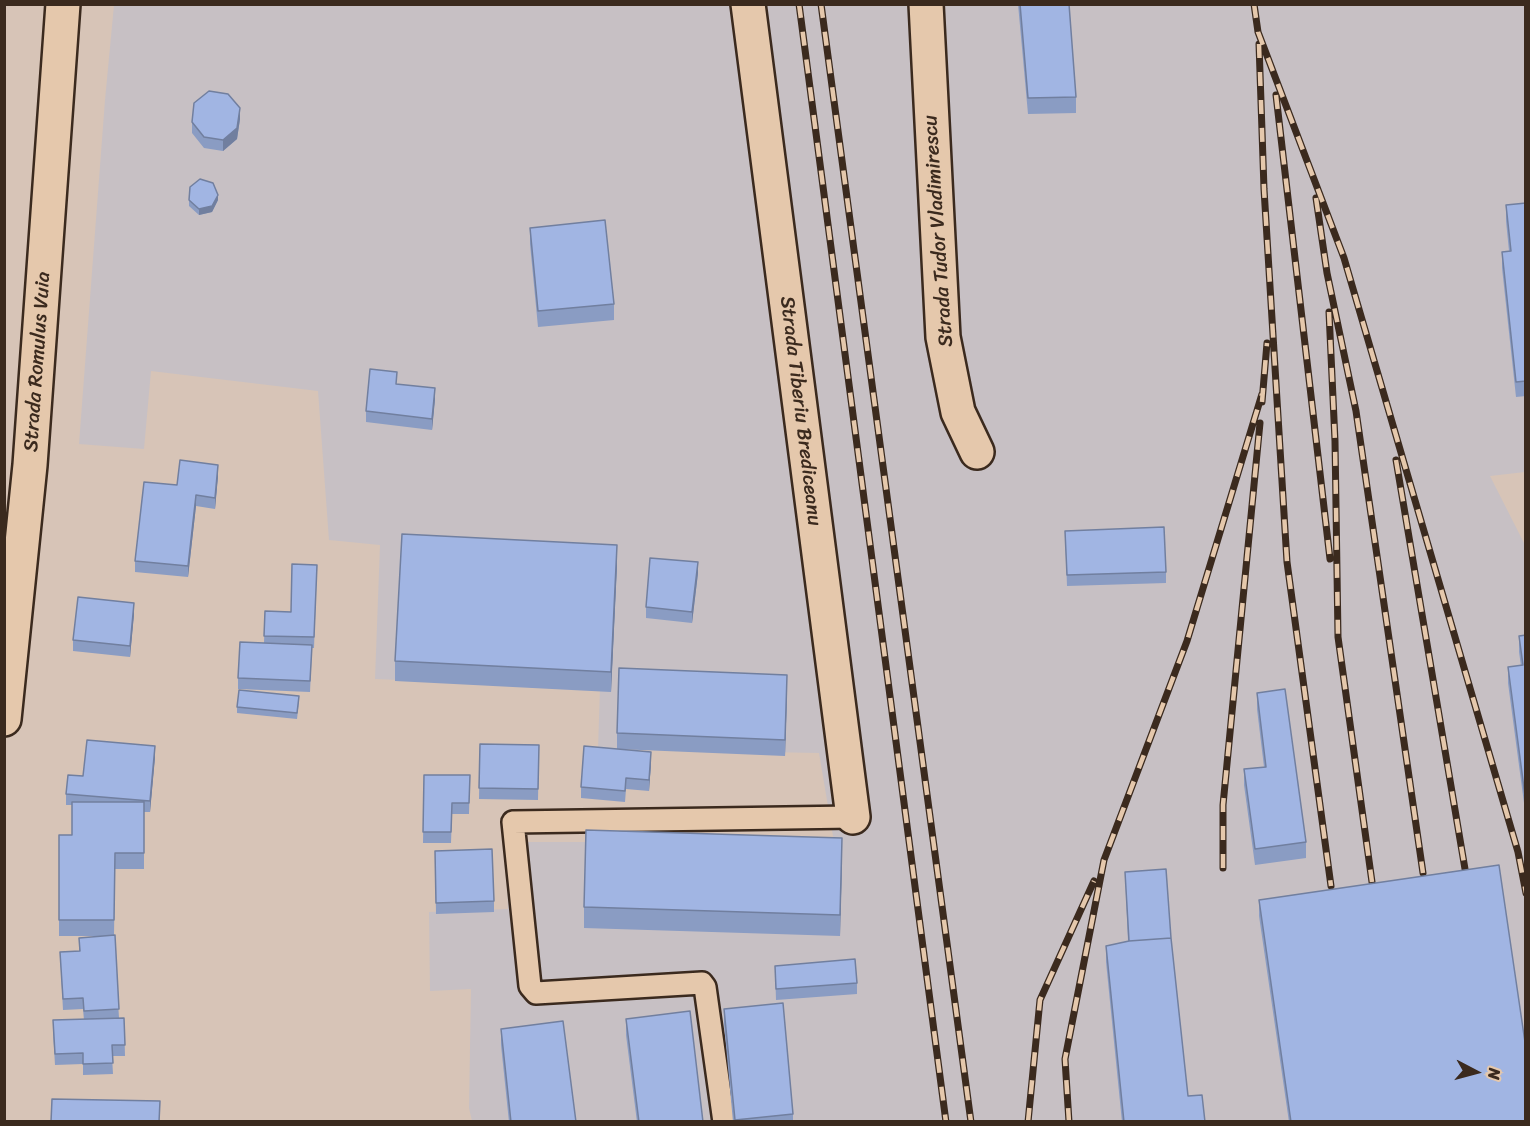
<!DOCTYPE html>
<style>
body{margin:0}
#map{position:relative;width:1530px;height:1126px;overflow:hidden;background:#d7c4b7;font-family:Sriracha,sans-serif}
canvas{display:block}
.frame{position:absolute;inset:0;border:6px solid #3b2a1e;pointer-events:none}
.north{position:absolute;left:1446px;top:1042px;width:60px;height:60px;-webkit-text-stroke:4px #e5c8ac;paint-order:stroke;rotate:96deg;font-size:16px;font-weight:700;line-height:24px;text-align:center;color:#3b2a1e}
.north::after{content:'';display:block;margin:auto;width:21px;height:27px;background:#3b2a1e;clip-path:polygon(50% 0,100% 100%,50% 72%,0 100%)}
</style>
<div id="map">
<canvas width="1530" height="1126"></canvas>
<div class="frame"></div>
<div class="north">N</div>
</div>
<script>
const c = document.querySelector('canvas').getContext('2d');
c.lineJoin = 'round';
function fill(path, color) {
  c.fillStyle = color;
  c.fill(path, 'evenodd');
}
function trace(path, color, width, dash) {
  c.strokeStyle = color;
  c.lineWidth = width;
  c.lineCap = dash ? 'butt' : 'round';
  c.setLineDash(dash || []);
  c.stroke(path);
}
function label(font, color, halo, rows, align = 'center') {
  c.font = font + ' Sriracha,sans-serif';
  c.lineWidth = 4.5;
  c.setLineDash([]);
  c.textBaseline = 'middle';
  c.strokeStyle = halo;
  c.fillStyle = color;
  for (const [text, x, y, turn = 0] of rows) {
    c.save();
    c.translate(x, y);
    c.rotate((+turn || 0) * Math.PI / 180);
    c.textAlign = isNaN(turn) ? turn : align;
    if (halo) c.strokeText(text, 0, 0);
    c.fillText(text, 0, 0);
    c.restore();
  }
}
const built = new Path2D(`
 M 114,5 L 1525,5 L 1525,472 L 1490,476 L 1525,545 L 1525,1121 L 472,1121 L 469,1108 L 471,989 L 430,991 L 429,912 L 508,909 L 506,842 L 834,842 L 819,753 L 598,749 L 600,688 L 375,679 L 380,545 L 329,540 L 318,391 L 151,371 L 144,449 L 79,444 L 105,100 Z`);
const lane = new Path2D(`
 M 724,1122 L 705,987 L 702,983 L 536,993 L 530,986 L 513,822 L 853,817`);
const street = new Path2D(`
 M 748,4 L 853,817
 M 926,4 L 943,337 L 958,412 L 977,452`);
const secondary = new Path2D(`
 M 4,719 L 30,465 L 63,4`);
const rail = new Path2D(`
 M 799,4 L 946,1122
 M 821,4 L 971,1122
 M 1254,4 L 1258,32 L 1344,258 L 1518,852 L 1526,893
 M 1259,44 L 1264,189 L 1287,562 L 1331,886
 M 1276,95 L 1330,559
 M 1316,198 L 1327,273 L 1356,411 L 1423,873
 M 1329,312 L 1335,441 L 1338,637 L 1372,882
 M 1262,402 L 1267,343
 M 1396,460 L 1465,869
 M 1223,868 L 1223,805 L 1260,423
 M 1028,1122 L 1040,1000 L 1094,881
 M 1069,1122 L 1065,1059 L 1104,860 L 1187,641 L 1262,394`);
const wall = new Path2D(`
 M 1018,4 L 1069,4 L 1076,97 L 1076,113 L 1028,114 Z
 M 240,119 L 237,139 L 223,151 L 204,148 L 192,133 L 192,122 Z
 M 189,200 L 218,200 L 212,212 L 199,215 L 189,206 Z
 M 1526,203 L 1526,396 L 1516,397 L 1502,268 L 1502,252 L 1509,251 L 1506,221 L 1506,205 Z
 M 530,228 L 614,304 L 614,320 L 538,327 L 530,244 Z
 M 397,384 L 435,399 L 432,430 L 366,422 L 366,411 Z
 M 218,476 L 215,509 L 196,506 L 188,577 L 135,572 L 135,561 L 177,485 Z
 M 1065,531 L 1166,572 L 1166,583 L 1067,586 Z
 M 317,565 L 314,648 L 312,648 L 310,692 L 238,689 L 238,678 L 264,643 L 265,611 L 291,612 Z
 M 617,565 L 611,692 L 395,681 L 395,661 Z
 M 698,573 L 692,623 L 646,618 L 646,607 Z
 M 134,614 L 130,657 L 73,651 L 73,640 Z
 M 1526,635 L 1526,818 L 1508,683 L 1508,667 L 1521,666 L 1519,652 L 1519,636 Z
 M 787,691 L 785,756 L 617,749 L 617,733 Z
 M 1257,693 L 1306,842 L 1306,858 L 1255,865 L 1244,785 L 1244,769 L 1264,767 L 1257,709 Z
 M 299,701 L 297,719 L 237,713 L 237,707 Z
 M 480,744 L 539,745 L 538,800 L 479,799 Z
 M 155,757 L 150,812 L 144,812 L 144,869 L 115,869 L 114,935 L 119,1018 L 124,1018 L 125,1056 L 112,1056 L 113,1074 L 83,1075 L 83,1064 L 55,1065 L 53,1031 L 84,1020 L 83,1009 L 63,1010 L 60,952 L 79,951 L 79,938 L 106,936 L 59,936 L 59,835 L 72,835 L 72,805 L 66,805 L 66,794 L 83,776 Z
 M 651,763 L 649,791 L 626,789 L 625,802 L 581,798 L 581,787 Z
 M 424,775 L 470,775 L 469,814 L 452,814 L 451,843 L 423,843 Z
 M 435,851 L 494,901 L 494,912 L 436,914 Z
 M 842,858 L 840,936 L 584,928 L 584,907 Z
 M 1125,872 L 1171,938 L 1188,1096 L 1205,1122 L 1122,1122 L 1106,962 L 1106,946 L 1128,941 Z
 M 1259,900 L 1526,1122 L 1289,1122 L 1259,916 Z
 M 775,966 L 857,983 L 857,994 L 776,1000 Z
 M 724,1009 L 793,1114 L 793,1122 L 733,1122 L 724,1024 Z
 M 626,1019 L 703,1122 L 637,1122 L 626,1035 Z
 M 501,1029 L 576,1122 L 509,1122 L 501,1045 Z`);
const shadedWall = new Path2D(`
 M 240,108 L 240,119 L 237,139 L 223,151 L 223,140 Z
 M 218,195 L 218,200 L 212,212 L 199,215 L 199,209 Z
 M 435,388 L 435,399 L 432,430 L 432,419 Z
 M 218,465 L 218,476 L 215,509 L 215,498 Z
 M 196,495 L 196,506 L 188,577 L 188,566 Z
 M 617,545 L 617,565 L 611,692 L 611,672 Z
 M 698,562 L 698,573 L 692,623 L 692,612 Z
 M 134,603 L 134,614 L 130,657 L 130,646 Z
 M 787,675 L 787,691 L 785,756 L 785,740 Z
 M 155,746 L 155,757 L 150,812 L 150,801 Z
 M 651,752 L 651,763 L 649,791 L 649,780 Z
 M 842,838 L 842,858 L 840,936 L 840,915 Z`);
const building = new Path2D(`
 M 1020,4 L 1069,4 L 1076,97 L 1028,98 Z
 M 209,91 L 228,94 L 240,108 L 237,128 L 223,140 L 204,137 L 192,122 L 194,103 Z
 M 200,179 L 213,183 L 218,195 L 212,206 L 199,209 L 189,200 L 190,187 Z
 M 1526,203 L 1526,381 L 1516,382 L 1502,252 L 1511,251 L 1506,205 Z
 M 605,220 L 614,304 L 538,311 L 530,228 Z
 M 370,369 L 397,372 L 396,384 L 435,388 L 432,419 L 366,411 Z
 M 180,460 L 218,465 L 215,498 L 196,495 L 188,566 L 135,561 L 144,482 L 177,485 Z
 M 1164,527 L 1166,572 L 1067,575 L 1065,531 Z
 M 402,534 L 617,545 L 611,672 L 395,661 Z
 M 650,558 L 698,562 L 692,612 L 646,607 Z
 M 292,564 L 317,565 L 314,637 L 264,636 L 265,611 L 291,612 Z
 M 78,597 L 134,603 L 130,646 L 73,640 Z
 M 1526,635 L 1526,803 L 1508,667 L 1523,665 L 1519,636 Z
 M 240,642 L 312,645 L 310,681 L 238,678 Z
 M 619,668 L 787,675 L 785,740 L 617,733 Z
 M 1285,689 L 1306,842 L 1255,849 L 1244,769 L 1266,767 L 1257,693 Z
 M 239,690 L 299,696 L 297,713 L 237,707 Z
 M 87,740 L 155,746 L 150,801 L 66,794 L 68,775 L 83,776 Z
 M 480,744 L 539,745 L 538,789 L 479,788 Z
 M 584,746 L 651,752 L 649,780 L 626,778 L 625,791 L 581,787 Z
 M 424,775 L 470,775 L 469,803 L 452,803 L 451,832 L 423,832 Z
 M 72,802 L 144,802 L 144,853 L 115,853 L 114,920 L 59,920 L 59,835 L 72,835 Z
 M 586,830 L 842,838 L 840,915 L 584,907 Z
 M 492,849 L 494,901 L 436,903 L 435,851 Z
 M 1499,865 L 1526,1049 L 1526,1122 L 1291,1122 L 1259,900 Z
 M 1166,869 L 1171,938 L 1129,941 L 1125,872 Z
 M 115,935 L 119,1009 L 84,1011 L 83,998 L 63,999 L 60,952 L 80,951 L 79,938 Z
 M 1171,938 L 1188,1096 L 1202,1095 L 1205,1122 L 1124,1122 L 1106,946 L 1129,941 Z
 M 855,959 L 857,983 L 776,989 L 775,966 Z
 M 783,1003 L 793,1114 L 735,1120 L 724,1009 Z
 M 690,1011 L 703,1122 L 639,1122 L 626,1019 Z
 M 124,1018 L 125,1045 L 112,1045 L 113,1063 L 83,1064 L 83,1053 L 55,1054 L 53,1020 Z
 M 563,1021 L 576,1122 L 511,1122 L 501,1029 Z
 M 52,1099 L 160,1101 L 159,1122 L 51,1122 Z`);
const streetNames = [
 ["Strada Tudor Vladimirescu",939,231,-94],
 ["Strada Romulus Vuia",38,362,-86],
 ["Strada Tiberiu Brediceanu",800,411,83]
];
fill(built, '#c7c0c4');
trace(lane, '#3b2a1e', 26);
trace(street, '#3b2a1e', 38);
trace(secondary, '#3b2a1e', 38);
trace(lane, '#e5c8ac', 21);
trace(street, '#e5c8ac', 33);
trace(secondary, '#e5c8ac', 33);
trace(rail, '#3b2a1e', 7);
trace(rail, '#e5c8ac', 4.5, [14]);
fill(wall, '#8a9cc3');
fill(shadedWall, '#717f9f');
fill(building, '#a1b5e3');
trace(building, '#717f9f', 1.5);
label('20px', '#3b2a1e', '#e5c8ac', streetNames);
</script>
